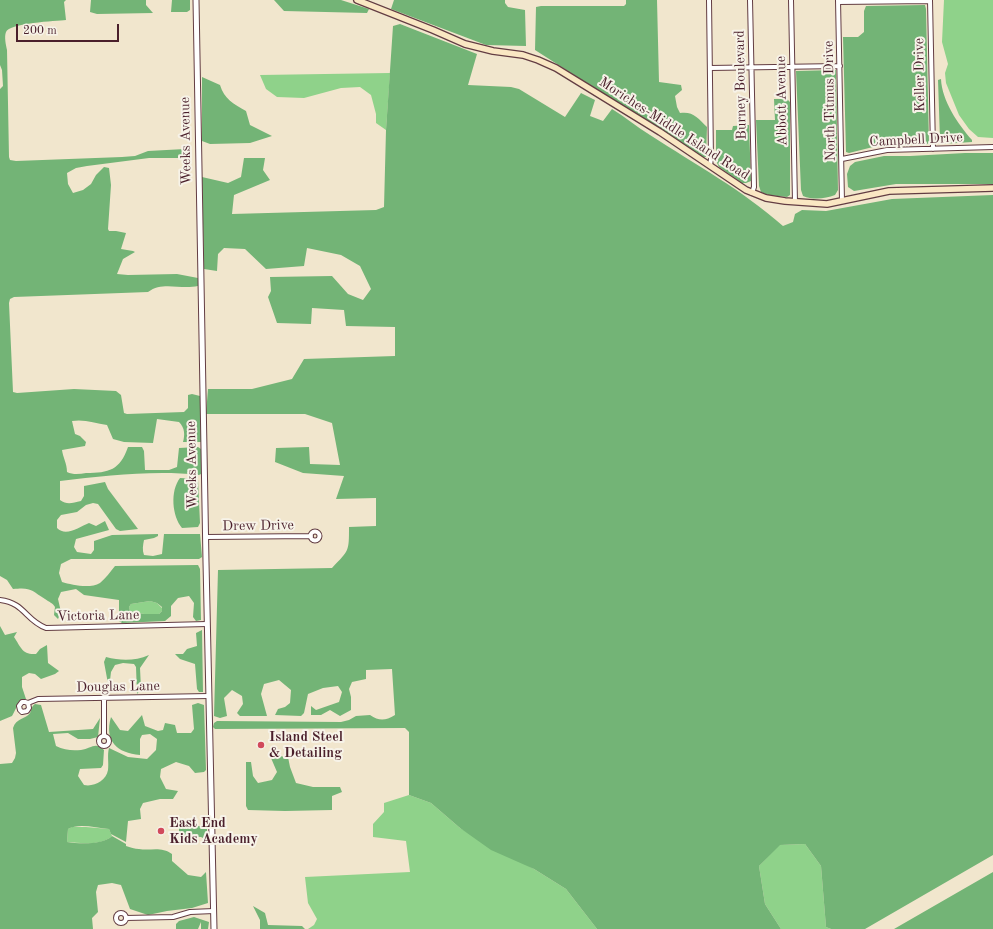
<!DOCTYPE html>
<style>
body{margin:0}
#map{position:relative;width:993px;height:929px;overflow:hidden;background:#f1e6cd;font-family:"Old Standard TT",serif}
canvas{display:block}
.scale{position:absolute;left:16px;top:24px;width:103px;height:18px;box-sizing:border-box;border:2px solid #4a1f2b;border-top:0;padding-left:5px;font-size:12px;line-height:14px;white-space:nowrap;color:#4a1f2b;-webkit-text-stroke:3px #f7f3e8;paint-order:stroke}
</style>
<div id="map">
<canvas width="993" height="929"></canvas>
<div class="scale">200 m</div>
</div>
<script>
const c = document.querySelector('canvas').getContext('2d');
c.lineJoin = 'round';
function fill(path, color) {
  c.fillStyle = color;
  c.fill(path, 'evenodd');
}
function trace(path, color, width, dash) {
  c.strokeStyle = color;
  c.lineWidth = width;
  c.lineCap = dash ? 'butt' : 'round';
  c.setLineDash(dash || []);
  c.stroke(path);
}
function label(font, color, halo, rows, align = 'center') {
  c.font = font + ' "Old Standard TT",serif';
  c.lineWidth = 4;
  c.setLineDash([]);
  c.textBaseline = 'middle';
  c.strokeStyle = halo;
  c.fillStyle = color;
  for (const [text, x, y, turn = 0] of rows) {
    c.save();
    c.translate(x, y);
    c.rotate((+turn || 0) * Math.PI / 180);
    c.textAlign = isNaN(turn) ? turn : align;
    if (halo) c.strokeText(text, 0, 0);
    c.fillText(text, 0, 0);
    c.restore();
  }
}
const green = new Path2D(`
 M 944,0 L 993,0 L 993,138 L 978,137 L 969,129 L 959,115 L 946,83 L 945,73 L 948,64 L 942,42 Z
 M 390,73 L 386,130 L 376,123 L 376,114 L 371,95 L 360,87 L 341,88 L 304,98 L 277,97 L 266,89 L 260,75 Z
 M 150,601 L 157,603 L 162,608 L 162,611 L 159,614 L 144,614 L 130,611 L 129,607 L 131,604 Z
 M 409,795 L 431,803 L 460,828 L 534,869 L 566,889 L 597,929 L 308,929 L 314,925 L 317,919 L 308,903 L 305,877 L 410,872 L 406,841 L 373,837 L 373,824 L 384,812 L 384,803 Z
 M 72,827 L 86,827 L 109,829 L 112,836 C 102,846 79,843 67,842 L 68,829 Z
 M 805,844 L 821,866 L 826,927 L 831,929 L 781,929 L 765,904 L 759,866 L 779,845 Z`);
const forest = new Path2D(`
 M 0,0 L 66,0 L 64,2 L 66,20 C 56,21 9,23 6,32 C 4,37 6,45 7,50 L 9,157 L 10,160 L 16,161 L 122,157 L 135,156 L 148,151 L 185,149 L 191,151 L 190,158 L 149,158 L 87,166 L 76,168 L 67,173 L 68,184 L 73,193 L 83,190 L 91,184 L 96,175 L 104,167 L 109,168 L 111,185 L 108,229 L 109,231 L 116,231 L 126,233 L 121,249 L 133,251 L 135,252 L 123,259 L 117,274 L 128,275 L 177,274 L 198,278 L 198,286 C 180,290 163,281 148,292 L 14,297 L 10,299 L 9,303 L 13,392 L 17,393 L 74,389 L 116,391 L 121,395 L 124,413 L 127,414 L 184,412 L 188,408 L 188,395 L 192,394 L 200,396 L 201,442 L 183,442 C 185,435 185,428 179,422 L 157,419 L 153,443 L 124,442 L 113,439 L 107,425 C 95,423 84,419 72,421 L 75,434 L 80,436 L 86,442 L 85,446 L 62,450 C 63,458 67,463 67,472 C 73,475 80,474 86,473 C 109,473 120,470 128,447 L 142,447 L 144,451 L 145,470 L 169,470 L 177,467 L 179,448 L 198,447 L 201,449 L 201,474 L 199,475 C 153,470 106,476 60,481 L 60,500 C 67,505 72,503 81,501 L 84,496 L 84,486 L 105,482 L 108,489 L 138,529 L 120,531 L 116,529 L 98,504 L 93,503 L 86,505 L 77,512 L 61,515 L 57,520 L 57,528 C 66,537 79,527 89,523 L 96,526 L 105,521 L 109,530 L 76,539 L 74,547 L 77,552 L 91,554 L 94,550 L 94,541 L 112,535 L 158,534 L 158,536 L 154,538 L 144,540 C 143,545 142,550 144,555 L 153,556 L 162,554 L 164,534 L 200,534 L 202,557 L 199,559 L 71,559 L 61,564 L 59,573 L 62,582 C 72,585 90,589 100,583 C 106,578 110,572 115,566 L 198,565 L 200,569 L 201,620 L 196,621 L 193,617 L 194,603 L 189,596 L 178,598 L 171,606 L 171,616 L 165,621 L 122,623 L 119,621 L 119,600 L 84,595 L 76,589 L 61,592 L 58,599 L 61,612 L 58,619 L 54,615 L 55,607 C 53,603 49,602 45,599 C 31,590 31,587 13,589 L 7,580 L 0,576 L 0,89 L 3,86 L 2,70 L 0,65 ZM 150,601 L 157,603 L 162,607 L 162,611 L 159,614 L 144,614 L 130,611 L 129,607 L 131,604 Z
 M 91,0 L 146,0 L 146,5 L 153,13 L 97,14 L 90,12 Z
 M 172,0 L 190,0 L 190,10 L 187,12 L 171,12 Z
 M 274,0 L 341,0 L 369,9 L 367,13 L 284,11 Z
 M 394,0 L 505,0 L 505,3 L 508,7 L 525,10 L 526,46 L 486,45 L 391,9 Z
 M 626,0 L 657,0 L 659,82 L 681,85 L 682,90 L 675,96 L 677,107 L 680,113 C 693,111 698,118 707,127 L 706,157 L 703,157 L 535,50 L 536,7 L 541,6 L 624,6 L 626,4 Z
 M 924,5 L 925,5 L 926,9 L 929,143 L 925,145 L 881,145 L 849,153 L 846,152 L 843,37 L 858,37 L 864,32 L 864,11 L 866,6 Z
 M 400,24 L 477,54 L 468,85 L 511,87 L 519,89 L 565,117 L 581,93 L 595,100 L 590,116 L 603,121 L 612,109 C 625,117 637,127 650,135 C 696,165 741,189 783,226 L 793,222 L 795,214 L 802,210 L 826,211 L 892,199 L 993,195 L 993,855 L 865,929 L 831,929 L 826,927 L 821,866 L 805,844 L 780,845 L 759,866 L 765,904 L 781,929 L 597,929 L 566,889 L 534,869 L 491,850 L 460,828 L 431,803 L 409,795 L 409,732 L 405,728 L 215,729 L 213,727 L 214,723 L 217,721 L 341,722 L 349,720 L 356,716 L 370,715 C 379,721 385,721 395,715 L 392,669 L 366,670 L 366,679 L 352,682 L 349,689 L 351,697 L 351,710 L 340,716 L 330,710 L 321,715 L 311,715 L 311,706 L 316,710 L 339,702 L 342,692 L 338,686 L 323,688 L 308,694 L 304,713 L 301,716 L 275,715 L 278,709 L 285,707 L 290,703 L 291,690 L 279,680 L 264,684 L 261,694 L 267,716 L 240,716 L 237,713 L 243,704 L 242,696 L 232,690 L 224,698 L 227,716 L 220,718 L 214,716 L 218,570 L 332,568 C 349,550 349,552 349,527 L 376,526 L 376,498 L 336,499 L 344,476 L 303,473 L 275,462 L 276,448 L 309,447 L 310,464 L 340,465 L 332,423 L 305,414 L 206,414 L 208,389 L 252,389 L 292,379 L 304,359 L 395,356 L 395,327 L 346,326 L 344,310 L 312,308 L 311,324 L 277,323 L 268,297 L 271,291 L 270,277 L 332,276 L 348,294 L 363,300 L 371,289 L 360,266 L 341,255 L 307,248 L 304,266 L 266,269 L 245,249 L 224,248 L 218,254 L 217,271 L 204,269 L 202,177 L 228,183 L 241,177 L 244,158 L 265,158 L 263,170 L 270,180 L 234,195 L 232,214 L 376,210 L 384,207 L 386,130 L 393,26 Z
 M 836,70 L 838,190 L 835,195 C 825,199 813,200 803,196 L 801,190 L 796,71 Z
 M 202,77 L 220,85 C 224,99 234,104 246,111 L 250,125 L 272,136 L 250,143 L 210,144 L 202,141 Z
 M 941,79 C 942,101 958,124 972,140 L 972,142 L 942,144 L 940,140 L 938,80 Z
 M 774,99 L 787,99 L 790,102 L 790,195 L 787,197 L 768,195 L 761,192 L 759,186 L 756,120 L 775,120 Z
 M 749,125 L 751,181 L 746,183 L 742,183 L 719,167 L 716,161 L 716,130 L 732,130 L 733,126 Z
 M 965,153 L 993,153 L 993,184 L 896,184 L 854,191 L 848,187 L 847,174 L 850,166 L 855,162 L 884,156 L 910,156 Z
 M 180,478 L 198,479 L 200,523 L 198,527 L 182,528 C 172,516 170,491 180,478 Z
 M 0,626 L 5,635 L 17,632 L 14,637 C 21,647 22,655 36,654 L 40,649 L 47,645 L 48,663 L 59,671 L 55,674 L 41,679 L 35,674 L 29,673 L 22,677 L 22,687 L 26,699 C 17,701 17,708 12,716 L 0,721 Z
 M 202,630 L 203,692 L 199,692 L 197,689 L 195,664 L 180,659 L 175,654 L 183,654 L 187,649 L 197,646 L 196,633 Z
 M 149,655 L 140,668 L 141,689 L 137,694 L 136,667 L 134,664 L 123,663 L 115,665 L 111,672 L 109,689 L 104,662 L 106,657 C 121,661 135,661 149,655 Z
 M 198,703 L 204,705 L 206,770 L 204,772 L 195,773 L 189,766 L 176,762 L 161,769 L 160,777 L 166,789 L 178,791 L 173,799 L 160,799 L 143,803 L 140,809 L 141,819 L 128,821 L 126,842 L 111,834 L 109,829 C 96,828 79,823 68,829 L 67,842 C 79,844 103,845 112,836 L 126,844 L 126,846 C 130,847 135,849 139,849 C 151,851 161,846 172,854 L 172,861 L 188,875 L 201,877 L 206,872 L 208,903 L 192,908 L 167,911 L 148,915 L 130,909 L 121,885 L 112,883 L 98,885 L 96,892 L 98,912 L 92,918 L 93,929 L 0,929 L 0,764 L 12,763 L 15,758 L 16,753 L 13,728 C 16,718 26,719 30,713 C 32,709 31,707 35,704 L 41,705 L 49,732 L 93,729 L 100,718 L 98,737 L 90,739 L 78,739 L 68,733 L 53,734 L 56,746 C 64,750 72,751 81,750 C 91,749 95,741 104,750 L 103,765 L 101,768 L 80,769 L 78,776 L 84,785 C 94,787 106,781 108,770 C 109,763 107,755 109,748 L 128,757 L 147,759 L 156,750 L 157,739 L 150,734 L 142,735 L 140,739 L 140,755 C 117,753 104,741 111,717 L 120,730 L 128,731 L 142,715 L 145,726 L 158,731 L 163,730 L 165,723 L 175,725 L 177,733 L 191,733 L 194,729 L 192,705 Z
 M 278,756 L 288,757 L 290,767 L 296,783 L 313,787 L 340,787 L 342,792 L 332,796 L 332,810 L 285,811 L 248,810 L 246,806 L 246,762 L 251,762 L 253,776 L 258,783 L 272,780 L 277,772 L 271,758 Z
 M 180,826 L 203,826 L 207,827 L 207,837 L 205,839 L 201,837 L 179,836 L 179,828 Z
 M 993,872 L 993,929 L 894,929 Z
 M 253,906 L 265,913 L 268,925 L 302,926 L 305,929 L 260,929 L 260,920 Z
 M 194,917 L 209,922 L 208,929 L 201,929 L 201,922 L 198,929 L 176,929 L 176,924 L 179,921 Z`);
const minor = new Path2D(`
 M 709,0 L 711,159 L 710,165
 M 750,0 L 754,187 L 752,193
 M 791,0 L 795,202
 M 838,0 L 842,201
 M 930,0 L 933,149
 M 838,2 L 930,1
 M 710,68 L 840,66
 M 842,159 L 887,150 L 993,147
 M310.5 536a4.5 4.5 0 1 1 9 0a4.5 4.5 0 1 1-9 0Z
 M 206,537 L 311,536
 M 0,600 C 25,603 25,620 46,628 L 207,624
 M 104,698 L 104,736
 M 28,703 L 29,708 L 27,711 L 22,712 L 20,710 L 19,706 L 22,702 L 25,702 L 28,703 L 38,699 L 209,696
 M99 741a5 5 0 1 1 10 0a5 5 0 1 1-10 0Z
 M116 918a5 5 0 1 1 10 0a5 5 0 1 1-10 0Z
 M 126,918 L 173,917 L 190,912 L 214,911`);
const tertiary = new Path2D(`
 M 196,0 L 206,562 L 214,929`);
const secondary = new Path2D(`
 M 357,0 L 433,30 L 465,44 L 493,51 L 523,55 L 538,60 L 556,68 L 660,132 L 746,190 L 766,198 L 785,201 L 827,204 L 889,191 L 993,188`);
const markers = [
 [261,745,4,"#d1495b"],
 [161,831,4,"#d1495b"]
];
const streetNames = [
 ["Keller Drive",920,75,-91],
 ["Burney Boulevard",741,85,-91],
 ["Abbott Avenue",782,101,-91],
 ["North Titmus Drive",830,101,-91],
 ["Moriches-Middle Island Road",674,129,33],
 ["Campbell Drive",916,140,-3],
 ["Weeks Avenue",186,141,-91],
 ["Weeks Avenue",192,465,-91],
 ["Drew Drive",258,526,-1],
 ["Victoria Lane",98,616,-1],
 ["Douglas Lane",118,687,-1]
];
const poiNames = [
 ["Island Steel",269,737],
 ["& Detailing",269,753],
 ["East End",169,823],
 ["Kids Academy",169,839]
];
fill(green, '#8fd28a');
fill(forest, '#73b476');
trace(minor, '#633d43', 6);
trace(tertiary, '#633d43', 7);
trace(secondary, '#633d43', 8);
trace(minor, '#fff', 4);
trace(tertiary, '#fff', 5);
trace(secondary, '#fae7c3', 5.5);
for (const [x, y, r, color] of markers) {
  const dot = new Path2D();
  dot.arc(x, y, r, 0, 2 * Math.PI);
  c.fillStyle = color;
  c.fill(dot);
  trace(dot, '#f7f3e8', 1.5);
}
label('14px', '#4a1f2b', '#f7f3e8', streetNames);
label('bold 14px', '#4a1f2b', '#f7f3e8', poiNames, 'left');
</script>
